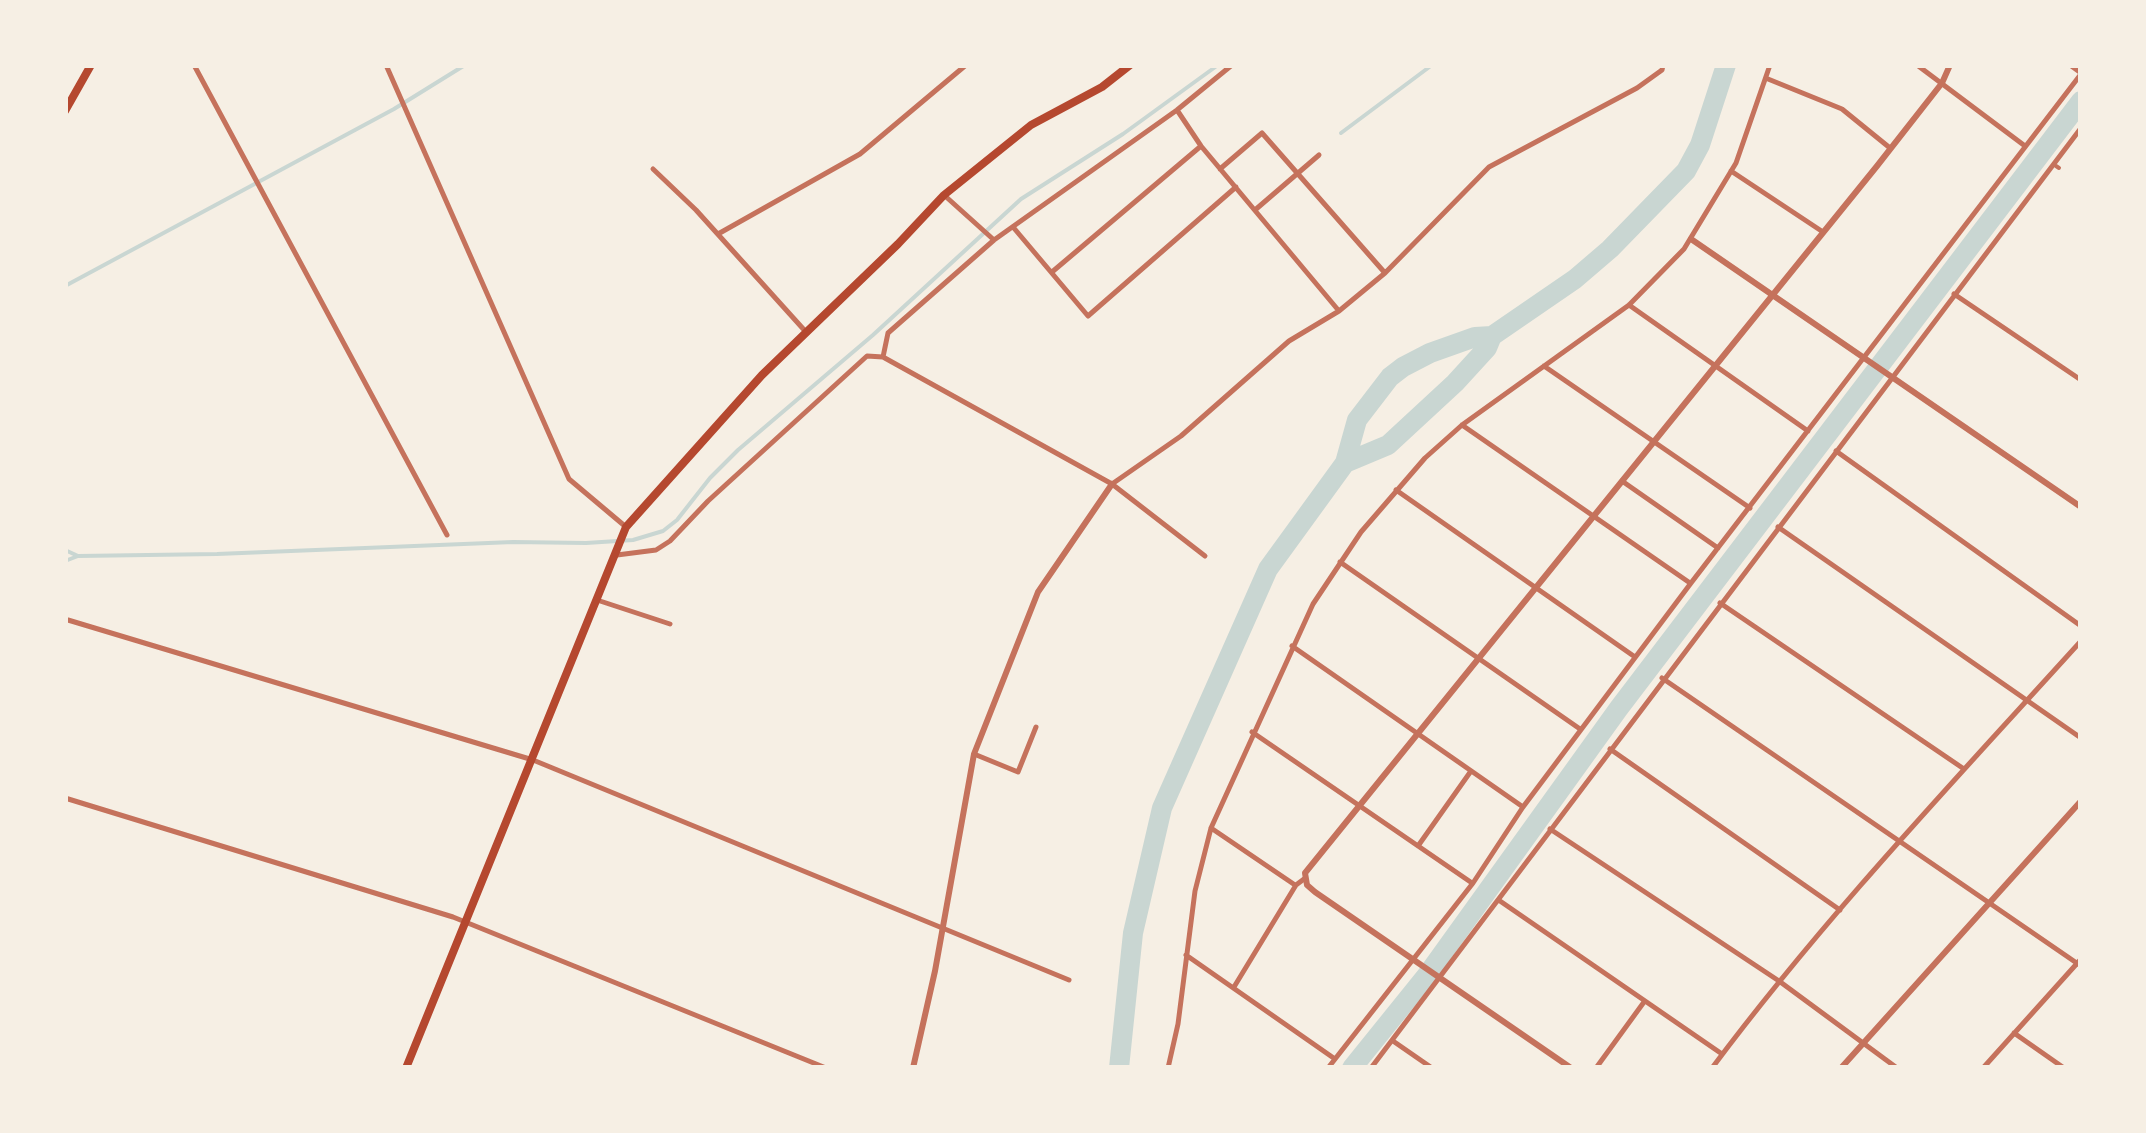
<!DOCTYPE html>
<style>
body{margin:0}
#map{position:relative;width:2146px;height:1133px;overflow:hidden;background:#f6efe4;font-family:Raleway,sans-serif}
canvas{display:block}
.frame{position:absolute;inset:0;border:68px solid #f6efe4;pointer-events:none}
</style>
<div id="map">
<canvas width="2146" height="1133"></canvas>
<div class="frame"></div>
</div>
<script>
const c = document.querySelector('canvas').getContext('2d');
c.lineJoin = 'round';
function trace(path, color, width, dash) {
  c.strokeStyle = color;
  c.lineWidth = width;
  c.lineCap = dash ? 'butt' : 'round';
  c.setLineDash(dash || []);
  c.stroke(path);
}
const stream = new Path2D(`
 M 1341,133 L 1432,65
 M 65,286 L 394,109 L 465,65
 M 65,550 L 78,556
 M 65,561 L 78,556 L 217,554 L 513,542 L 586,543 L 633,540 L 663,531 L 677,520 L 710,478 L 738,450 L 873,335 L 1021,199 L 1123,134 L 1218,65`);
const river = new Path2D(`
 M 1345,463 L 1388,445 L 1455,383 L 1487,348 L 1492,336
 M 1119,1068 L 1133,933 L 1162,808 L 1268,569 L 1345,463 L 1357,420 L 1390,377 L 1403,367 L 1430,353 L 1475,337 L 1492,336 L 1575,279 L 1610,249 L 1686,171 L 1700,145 L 1726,65
 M 1352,1068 L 1427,975 L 1619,708 L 2081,101`);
const pedestrian = new Path2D(`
 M 2056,166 L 2059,168`);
const minor = new Path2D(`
 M 194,65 L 447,535
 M 386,65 L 569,479 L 626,527
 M 1917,65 L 2025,146
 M 2070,65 L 2081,73
 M 1768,79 L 1842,109 L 1890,148
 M 1177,110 L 1201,146 L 1339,311
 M 653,169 L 696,210 L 806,332
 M 1220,169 L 1262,133 L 1385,273
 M 1731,171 L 1823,232
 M 944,195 L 994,240 L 1177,110 L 1232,65
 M 1255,210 L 1319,155
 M 1013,227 L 1088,316 L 1236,187
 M 718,234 L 860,154 L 966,65
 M 1052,272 L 1201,146
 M 1954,294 L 2081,380
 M 1629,305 L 1808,431
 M 883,357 L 888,333 L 994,240
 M 1544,366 L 1750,508
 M 1462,425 L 1690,583
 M 1836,451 L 2081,626
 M 1622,481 L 1718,548
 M 1112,484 L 1181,436 L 1289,341 L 1339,311 L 1385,273 L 1489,167 L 1637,88 L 1662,70 L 1663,65
 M 1396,490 L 1635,657
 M 1778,527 L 2081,738
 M 617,555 L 656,550 L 670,541 L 708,501 L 867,356 L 883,357 L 901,367 L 1112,484 L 1205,556
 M 1340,562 L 1580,729
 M 597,600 L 670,624
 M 1720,603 L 1964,769
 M 68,620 L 533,760 L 1069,980
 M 1292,646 L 1523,807
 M 1662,678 L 2081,966
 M 1252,732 L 1472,883
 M 1610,749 L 1840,910
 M 974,754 L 1018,772 L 1036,727
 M 65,798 L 453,917 L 826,1068
 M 1211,828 L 1295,885
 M 1550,829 L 1779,981 L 1897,1068
 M 1418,846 L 1471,771
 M 1500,901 L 1722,1054
 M 1186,955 L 1335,1059
 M 1234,987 L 1296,885 L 1304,879
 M 2014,1033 L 2064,1068
 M 1393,1041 L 1432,1068
 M 1168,1068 L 1178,1024 L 1195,891 L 1211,828 L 1313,604 L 1361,532 L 1425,458 L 1462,425 L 1629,305 L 1684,249 L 1736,163 L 1770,65
 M 1328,1068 L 1473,883 L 1523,807 L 1691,583 L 2081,74
 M 1371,1068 L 2081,128
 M 1596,1068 L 1644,1002
 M 1712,1068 C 1824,918 1955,780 2081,641
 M 1983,1068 L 2081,959`);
const tertiary = new Path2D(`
 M 1691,239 L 2081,507
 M 913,1068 L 935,971 L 974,754 L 1038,592 L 1112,484
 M 1571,1068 L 1315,892 L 1307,885 L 1305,873 L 1877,166 L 1942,83 L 1950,65
 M 1841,1068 L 2081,801`);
const secondary = new Path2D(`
 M 65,111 L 91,65
 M 406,1068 L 626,527 L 762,375 L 898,244 L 944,195 L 1031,125 L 1102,87 L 1130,65`);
trace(stream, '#c9d6d2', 4);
trace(river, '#c9d6d2', 20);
trace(pedestrian, '#c5725c', 4);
trace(minor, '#c5725c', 5);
trace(tertiary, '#c5725c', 6);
trace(secondary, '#b5482f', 8);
</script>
